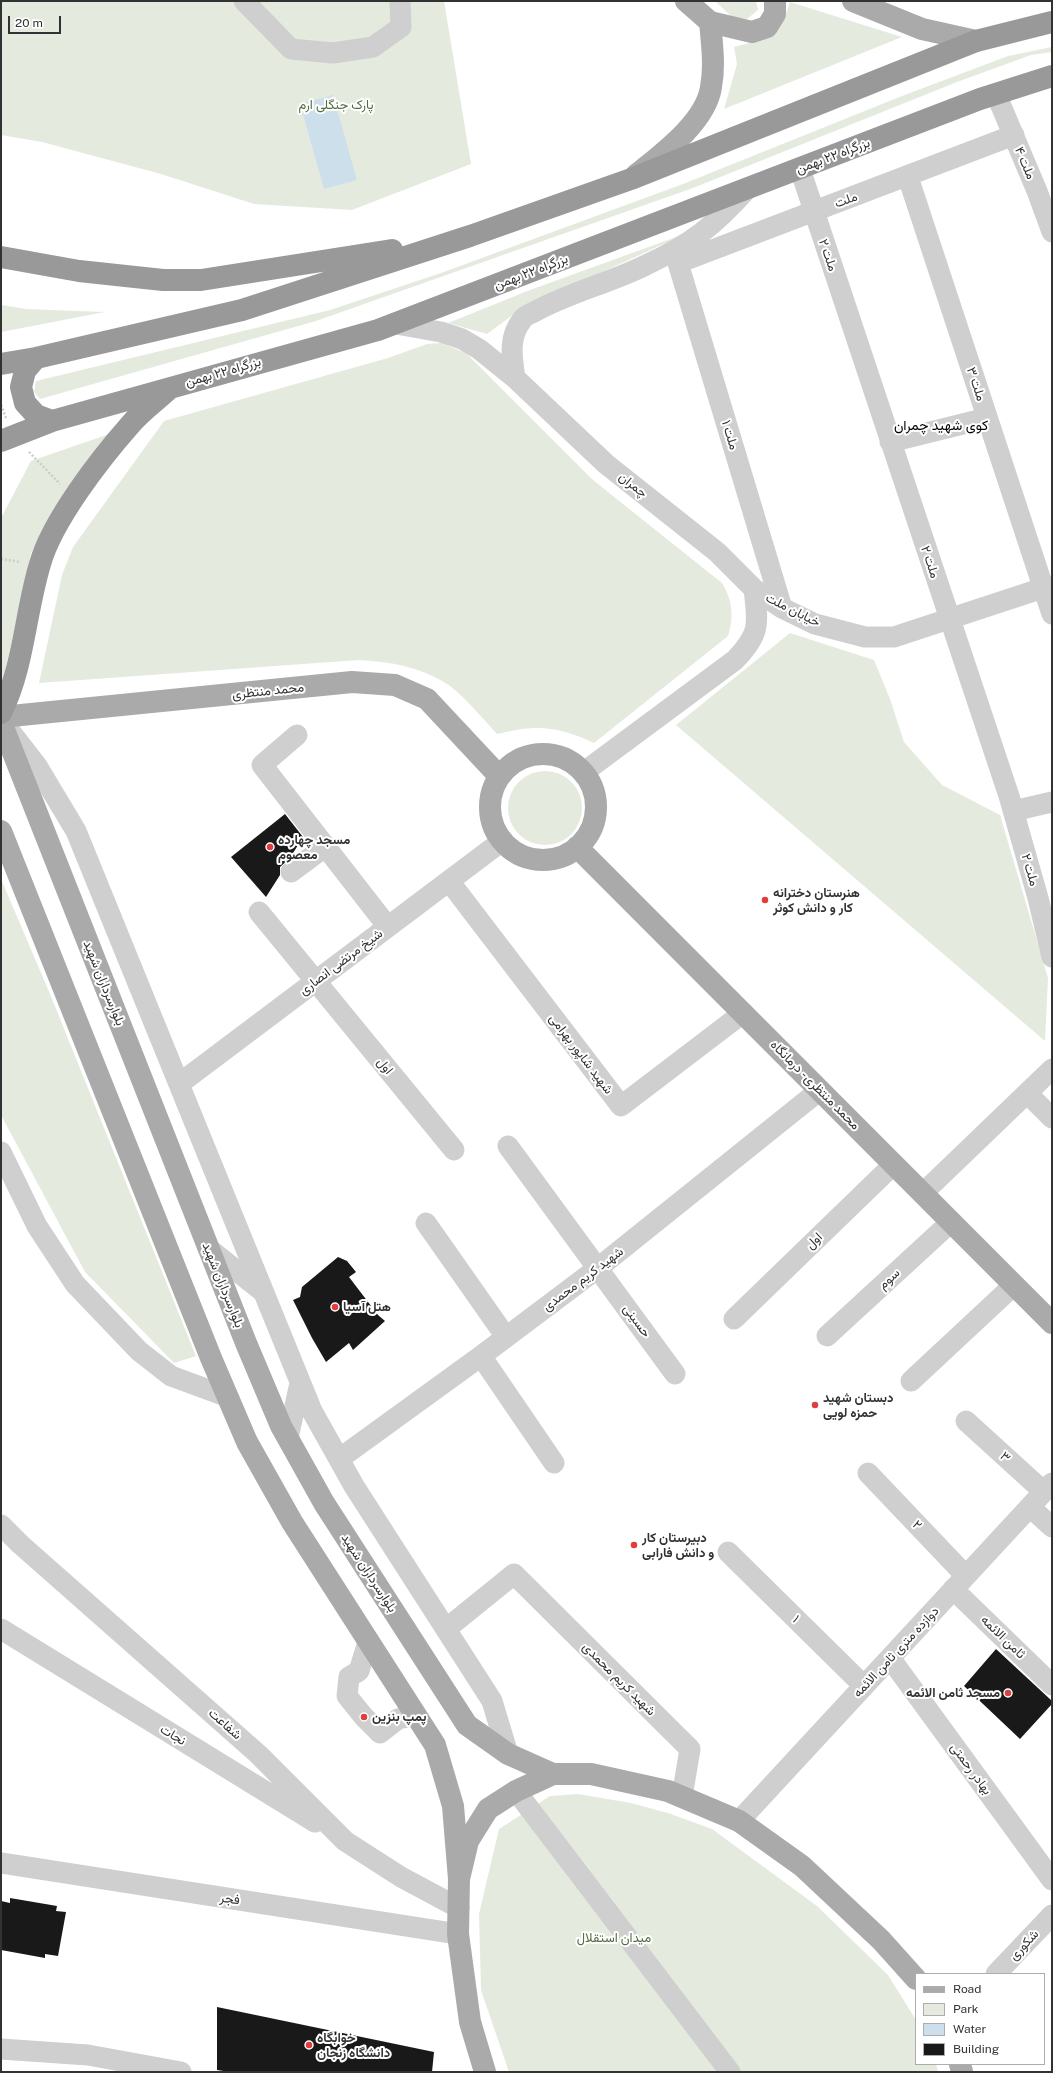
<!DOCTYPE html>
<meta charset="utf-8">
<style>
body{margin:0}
#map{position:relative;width:1053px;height:2073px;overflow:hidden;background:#fff;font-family:"Public Sans",sans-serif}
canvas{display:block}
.frame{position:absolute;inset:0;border:2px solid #323232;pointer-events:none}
.legend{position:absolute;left:915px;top:1973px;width:130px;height:92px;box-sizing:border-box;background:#fff;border:1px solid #adadad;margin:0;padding:5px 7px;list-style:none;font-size:12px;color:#323232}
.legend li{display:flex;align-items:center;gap:8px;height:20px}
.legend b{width:20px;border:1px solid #adadad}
.scale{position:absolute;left:8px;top:16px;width:53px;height:18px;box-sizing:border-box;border:2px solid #323232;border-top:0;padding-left:5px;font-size:12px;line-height:14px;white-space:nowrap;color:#323232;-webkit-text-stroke:3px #fff;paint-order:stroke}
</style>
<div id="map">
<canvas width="1053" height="2073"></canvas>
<div class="frame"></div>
<ul class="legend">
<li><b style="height:5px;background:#aaa"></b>Road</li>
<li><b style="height:11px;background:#e4ebde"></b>Park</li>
<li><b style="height:11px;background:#cedfec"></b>Water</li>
<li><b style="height:11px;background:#191919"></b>Building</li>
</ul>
<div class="scale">20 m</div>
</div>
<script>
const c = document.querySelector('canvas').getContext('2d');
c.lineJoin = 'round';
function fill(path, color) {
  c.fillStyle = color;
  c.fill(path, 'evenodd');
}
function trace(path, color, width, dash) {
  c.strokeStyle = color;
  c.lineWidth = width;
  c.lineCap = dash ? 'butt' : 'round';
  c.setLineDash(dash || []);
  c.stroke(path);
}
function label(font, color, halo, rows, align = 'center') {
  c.font = font + ' "Public Sans",Vazirmatn,sans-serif';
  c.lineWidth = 4;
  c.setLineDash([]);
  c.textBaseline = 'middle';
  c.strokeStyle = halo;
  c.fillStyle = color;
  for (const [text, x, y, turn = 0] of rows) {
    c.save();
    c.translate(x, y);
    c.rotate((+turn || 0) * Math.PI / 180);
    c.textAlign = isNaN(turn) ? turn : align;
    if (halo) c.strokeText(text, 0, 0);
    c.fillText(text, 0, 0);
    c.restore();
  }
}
const green = new Path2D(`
 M 1,1 L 444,1 L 471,164 L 352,210 L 254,204 L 161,174 L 42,142 L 1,135 Z
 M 715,1 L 756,1 L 758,10 L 747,19 L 732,17 Z
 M 790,2 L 902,37 L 724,109 L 737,64 L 734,47 L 761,40 L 785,17 Z
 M 1052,47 L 1052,52 L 1031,55 L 957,82 L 693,188 L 316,321 L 40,399 L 34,392 L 36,381 L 330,310 L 441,273 L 683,184 L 902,96 L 1008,56 Z
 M 690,232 L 521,309 L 487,334 L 448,323 L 530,290 Z
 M 1,305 L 26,309 L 105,312 L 1,332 Z
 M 441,343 L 466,353 L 593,480 L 722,583 C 733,601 734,617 728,636 L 594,743 C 557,726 537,724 497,734 C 483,719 466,698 450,686 C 422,667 392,662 359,660 L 39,683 L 62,575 L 73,547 L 164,421 L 388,358 L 427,344 Z
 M 112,433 L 55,510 L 31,553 L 1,690 L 1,518 L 31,461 Z
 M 790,633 L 874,660 L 890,699 L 904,742 L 942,785 L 1000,815 L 1048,978 L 1045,1041 L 676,725 Z
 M508 808a37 37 0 1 1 74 0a37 37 0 1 1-74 0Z
 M 1,879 L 50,994 L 196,1356 L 174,1363 L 85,1272 L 1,1115 Z
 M 578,1794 L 631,1803 L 668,1813 L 712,1829 L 817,1906 L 888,1975 L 916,2020 L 916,2064 L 936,2064 L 938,2072 L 509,2072 L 481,1990 L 479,1914 L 499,1829 L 550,1796 Z`);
const water = new Path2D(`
 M 333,95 L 357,180 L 324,189 L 300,104 Z`);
const building = new Path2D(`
 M 285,814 L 303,837 L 290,858 L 280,867 L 280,875 L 266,897 L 231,857 Z
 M 338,1257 L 347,1261 L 356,1272 L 349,1277 L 378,1315 L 385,1321 L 353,1350 L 349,1343 L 326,1362 L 312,1338 L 293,1300 L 300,1297 L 302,1287 Z
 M 996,1649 L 1052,1701 L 1052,1704 L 1020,1739 L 964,1686 Z
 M 10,1898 L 57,1906 L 56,1911 L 66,1912 L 58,1956 L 45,1954 L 45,1958 L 1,1950 L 1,1901 L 10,1903 Z
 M 217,2007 L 434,2052 L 432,2072 L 230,2072 L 217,2070 Z`);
const path = new Path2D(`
 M 1,405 L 6,418
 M 29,452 L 60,484
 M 1,559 L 21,562`);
const minor = new Path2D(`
 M 244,1 L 291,49 L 333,53 L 373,47 L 401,27 L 400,1
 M 996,94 L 1037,191 L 1052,232
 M 800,169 L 1009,796 L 1038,898 L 1052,957
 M 908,177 L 1052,614
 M 396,324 L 441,332 L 462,339 L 479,349 L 515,378 L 606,464 L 717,552 L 754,589 L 782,608 L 815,624 L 865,637 L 894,637 L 1043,588 L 1052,590
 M 515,378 C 512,358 508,337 522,320 C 524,316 530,314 534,312 C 570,292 610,283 646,265 C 691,244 714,226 747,189
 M 890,442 L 987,418
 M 782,608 L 678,263 L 1014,135
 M 6,726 L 37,766 L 76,831 L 312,1411 L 354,1486 L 492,1701 L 508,1754
 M 297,735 L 262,765 L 388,927
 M 584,772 L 735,660 C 761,633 758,624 754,589
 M 1013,811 L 1052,802
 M 291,872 L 326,846
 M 449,881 L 621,1106 L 743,1013
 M 259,912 L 454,1150
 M 179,1084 L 502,841
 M 1027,1093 L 1052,1118
 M 508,1146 L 675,1374
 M 1,1152 L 37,1226 L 75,1284 L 139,1351 L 171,1376 L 228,1397
 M 923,1193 L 1052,1069
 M 426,1223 L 506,1337
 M 208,1248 L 262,1291
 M 734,1319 L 894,1164
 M 827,1336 L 951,1222
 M 481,1356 L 554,1463
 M 911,1381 L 1014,1285
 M 966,1421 L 1044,1492
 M 288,1438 L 300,1383
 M 339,1459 L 481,1356 L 598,1268 L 820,1090
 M 868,1473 L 966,1576
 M 1030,1507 L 1052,1527
 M 1,1525 L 20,1544 L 258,1754 L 345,1841 L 401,1877 L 459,1908
 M 728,1552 L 864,1686
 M 953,1589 L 1052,1685
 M 1,1629 L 315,1822
 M 446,1629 L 514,1574 L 690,1749 L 682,1797
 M 368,1642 L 359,1671 L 349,1677 L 347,1696 L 364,1717 L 380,1733 L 398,1719 L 416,1715
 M 890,1658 L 1052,1880
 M 516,1791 L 730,2072
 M 739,1821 L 1052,1483
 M 1,1863 L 458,1934
 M 996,1974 L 1052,1915
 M 1,2049 L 88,2055 L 181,2072`);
const major = new Path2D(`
 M 853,1 L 922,29 L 976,41
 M 710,22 L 752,32 L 767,27 L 775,14 L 775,1
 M 636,175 C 662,154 706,122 711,87 C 715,66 712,44 710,22 L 686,1
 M 1,717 L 352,682 L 395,685 L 427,699 L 499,776
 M 1,722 L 246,1343 L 281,1426 L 324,1503 L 467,1725 L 508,1754 L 553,1774
 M490 807a53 53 0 1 1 106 0a53 53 0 1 1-106 0Z
 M 1,831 L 211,1358 L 247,1442 L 292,1522 L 435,1745 L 453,1806 L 459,1879
 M 577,847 L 1052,1323
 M 960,2064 L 962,2072
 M 485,2072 L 470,2022 L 458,1934 L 459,1879 L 468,1841 L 488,1809 L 516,1791 L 553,1774 L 591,1774 L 668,1791 L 739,1821 L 802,1866 L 881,1940 L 916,1979`);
const highway = new Path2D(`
 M 1,257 L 79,271 L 163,280 L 201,280 L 392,250
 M 36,358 L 25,371 L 21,387 L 25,403 L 36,415 L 52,421
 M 1,364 L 36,358 L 242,310 L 470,236 L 631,179 L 976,41 L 1052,22
 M 1,441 L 52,421 L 378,330 L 980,99 L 1052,76
 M 1,713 C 24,666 25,614 40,564 C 52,521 100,459 130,425 C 141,412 155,402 168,390`);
const markers = [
 [270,847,4,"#e03d3e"],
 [765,900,4,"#e03d3e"],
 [335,1307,4,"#e03d3e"],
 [815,1405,4,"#e03d3e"],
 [634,1545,4,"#e03d3e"],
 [1008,1693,4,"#e03d3e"],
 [364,1717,4,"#e03d3e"],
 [309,2045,4,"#e03d3e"]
];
const parkNames = [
 ["پارک جنگلی ارم",336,105],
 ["میدان استقلال",614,1938]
];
const streetNames = [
 ["بزرگراه ۲۲ بهمن",833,156,-21],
 ["ملت ۴",1025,163,67],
 ["ملت",846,200,-20],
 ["ملت ۲",828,255,71],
 ["بزرگراه ۲۲ بهمن",531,272,-21],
 ["بزرگراه ۲۲ بهمن",223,372,-16],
 ["ملت ۳",976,384,72],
 ["ملت ۱",730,435,73],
 ["چمران",633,485,38],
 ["ملت ۲",930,562,72],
 ["خیابان ملت",793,610,27],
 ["محمد منتظری",268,691,-6],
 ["ملت ۲",1030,870,74],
 ["شیخ مرتضی انصاری",341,962,-37],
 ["بلوارسرداران شهید",104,983,68],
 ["شهید شاپور بهرامی",581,1054,53],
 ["اول",385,1066,51],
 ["محمد منتظری- درمانگاه",815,1085,45],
 ["اول",814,1241,-44],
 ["شهید کریم محمدی",583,1279,-37],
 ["سوم",889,1279,-43],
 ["بلوارسرداران شهید",223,1285,68],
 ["حسینی",637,1321,54],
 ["۳",1005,1457,43],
 ["۲",917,1525,46],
 ["بلوارسرداران شهید",369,1573,57],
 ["۱",796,1619,44],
 ["ثامن الائمه",1003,1637,44],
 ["دوازده متری ثامن الائمه",896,1652,-47],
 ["شهید کریم محمدی",619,1679,45],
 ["شفاعت",225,1724,42],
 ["نجات",173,1735,31],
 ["بهادر رحمتی",971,1769,54],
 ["فجر",230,1899,9],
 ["شکوری",1024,1945,-47]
];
const poiNames = [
 ["مسجد چهارده",278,840],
 ["معصوم",278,855],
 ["هنرستان دخترانه",773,893],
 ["کار و دانش کوثر",773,908],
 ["هتل آسیا",343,1307],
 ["دبستان شهید",823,1398],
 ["حمزه لویی",823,1413],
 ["دبیرستان کار",642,1538],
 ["و دانش فارابی",642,1553],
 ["مسجد ثامن الائمه",1000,1693,"right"],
 ["پمپ بنزین",372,1717],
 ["خوابگاه",317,2038],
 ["دانشگاه زنجان",317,2053]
];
const neighbourhoodNames = [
 ["کوی شهید چمران",941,426]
];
fill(green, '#e4ebde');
fill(water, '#cedfec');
fill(building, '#191919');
trace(path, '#ccc', 2.5, [2, 2]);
trace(minor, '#cfcfcf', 21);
trace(major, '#aaa', 22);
trace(highway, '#999', 22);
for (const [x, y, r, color] of markers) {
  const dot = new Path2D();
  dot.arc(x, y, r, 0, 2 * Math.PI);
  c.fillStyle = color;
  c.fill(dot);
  trace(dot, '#fff', 1.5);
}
label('13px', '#526d40', '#fff', parkNames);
label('13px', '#323232', '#fff', streetNames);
label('bold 13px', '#323232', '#fff', poiNames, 'left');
label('14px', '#000', '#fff', neighbourhoodNames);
</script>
